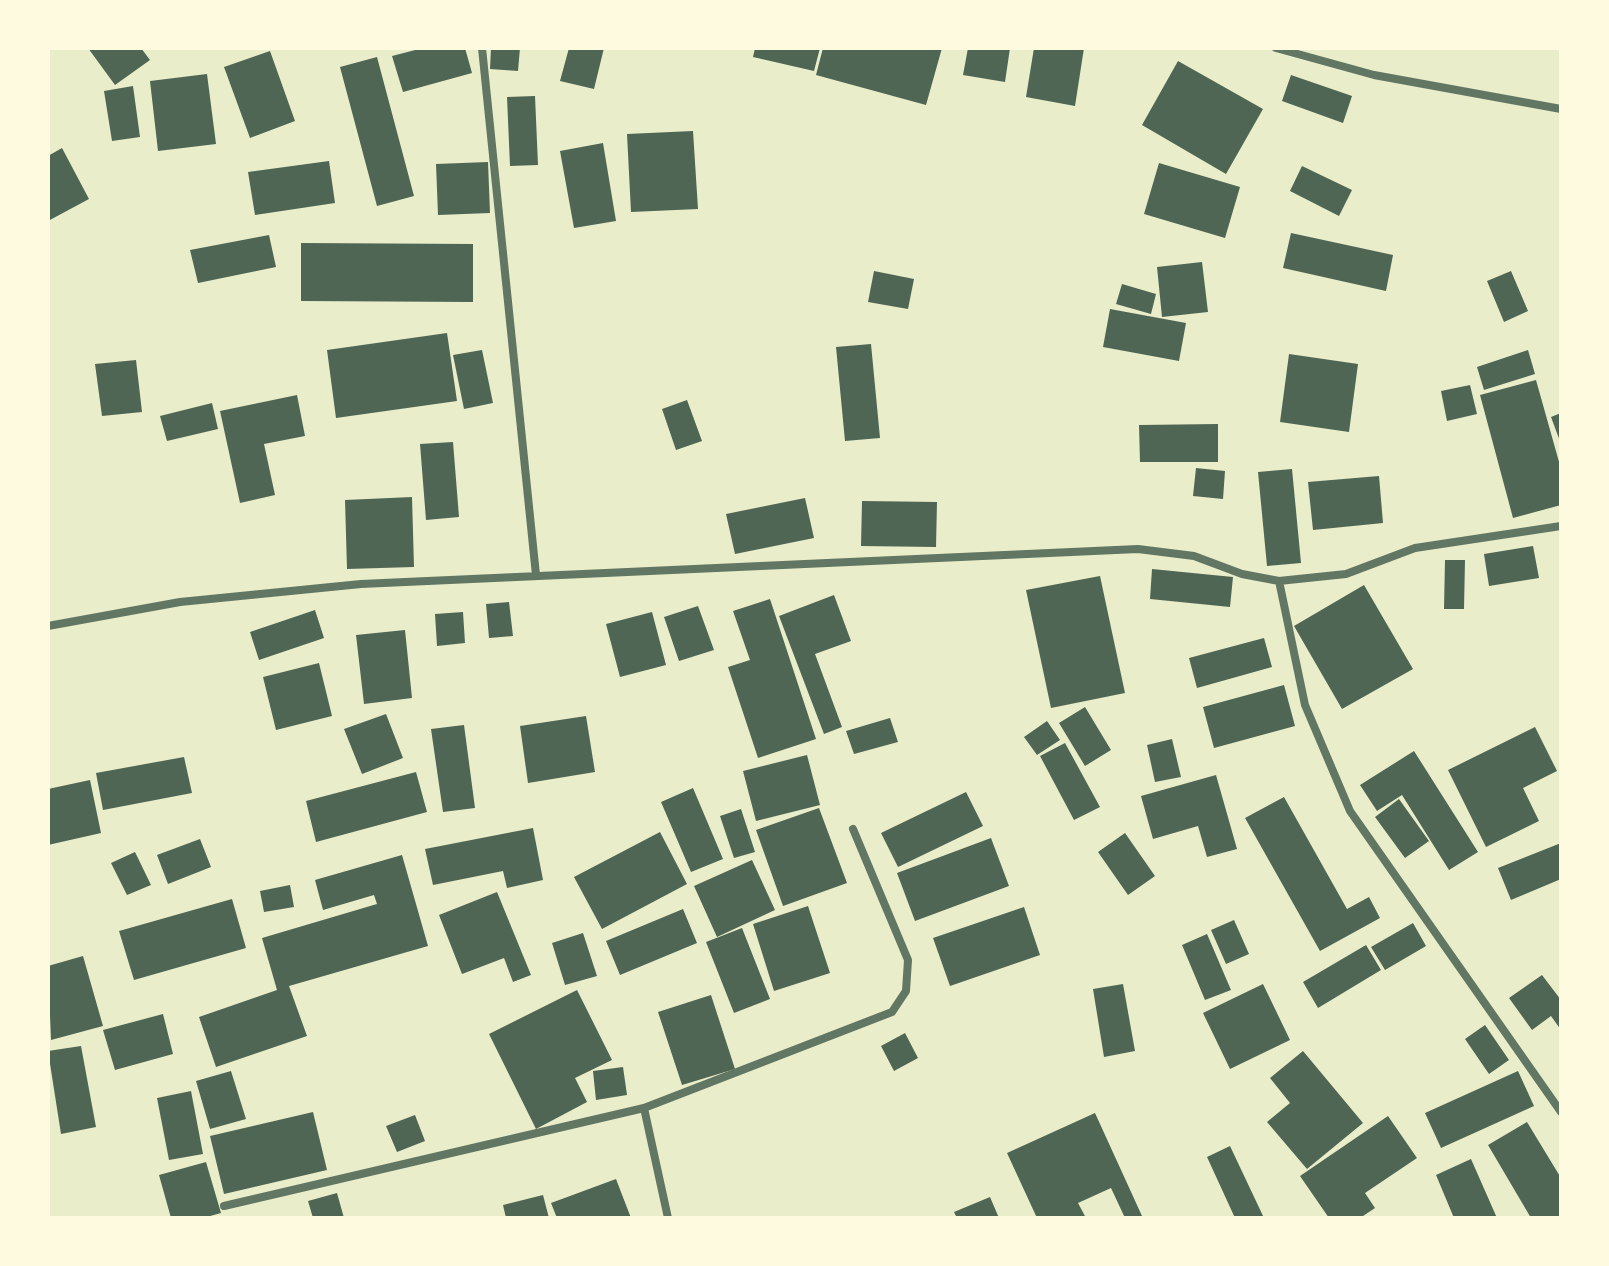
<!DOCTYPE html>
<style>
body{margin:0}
#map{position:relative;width:1609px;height:1266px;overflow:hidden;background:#e9edc9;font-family:"Alegreya Sans",sans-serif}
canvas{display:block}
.frame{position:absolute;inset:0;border:50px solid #fefae0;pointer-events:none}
</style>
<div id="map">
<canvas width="1609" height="1266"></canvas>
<div class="frame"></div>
</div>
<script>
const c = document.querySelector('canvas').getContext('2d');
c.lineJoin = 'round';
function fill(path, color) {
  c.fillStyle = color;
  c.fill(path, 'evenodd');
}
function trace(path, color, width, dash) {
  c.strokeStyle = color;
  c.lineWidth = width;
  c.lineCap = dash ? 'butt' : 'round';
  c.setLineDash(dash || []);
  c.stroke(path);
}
const building = new Path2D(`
 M 88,48 L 141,48 L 150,60 L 115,85 Z
 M 423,48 L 465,48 L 472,73 L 403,92 L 392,56 Z
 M 491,48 L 520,48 L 518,71 L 490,69 Z
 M 569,48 L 604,48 L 594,89 L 560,81 Z
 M 755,48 L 820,48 L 814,71 L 753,57 Z
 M 823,48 L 942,48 L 926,105 L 816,75 Z
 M 968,48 L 1010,48 L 1005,82 L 963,75 Z
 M 1034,48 L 1084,48 L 1075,106 L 1026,97 Z
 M 270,51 L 295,121 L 250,138 L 224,67 Z
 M 377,57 L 414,196 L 377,206 L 340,67 Z
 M 1178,61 L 1263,109 L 1226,174 L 1142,125 Z
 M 207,74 L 216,144 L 158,151 L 150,81 Z
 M 1291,75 L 1352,96 L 1343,123 L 1282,101 Z
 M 133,86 L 140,137 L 112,141 L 104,91 Z
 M 535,96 L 538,165 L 510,166 L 507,97 Z
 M 693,131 L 698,209 L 631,212 L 627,134 Z
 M 603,143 L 616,221 L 574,228 L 560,151 Z
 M 62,148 L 89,199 L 48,221 L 48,156 Z
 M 329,161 L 335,203 L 255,215 L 248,172 Z
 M 488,162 L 490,213 L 438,215 L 436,164 Z
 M 1159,163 L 1240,187 L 1225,238 L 1144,214 Z
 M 1302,166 L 1352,190 L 1339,216 L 1290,191 Z
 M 1291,233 L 1393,255 L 1386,291 L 1283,268 Z
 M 269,235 L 276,267 L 198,283 L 190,250 Z
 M 301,243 L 473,244 L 473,302 L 301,301 Z
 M 1202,262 L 1208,312 L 1162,317 L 1157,267 Z
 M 874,271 L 914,279 L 908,309 L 868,302 Z
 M 1511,271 L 1528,311 L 1504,322 L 1487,281 Z
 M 1122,284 L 1156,294 L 1151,314 L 1116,304 Z
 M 1110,309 L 1186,323 L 1179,361 L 1103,347 Z
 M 447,333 L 457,401 L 336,418 L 327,350 Z
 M 871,344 L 880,438 L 845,441 L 836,347 Z
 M 482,350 L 493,403 L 464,409 L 453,355 Z
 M 1528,350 L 1535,374 L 1484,390 L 1477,367 Z
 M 1289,354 L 1358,364 L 1349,432 L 1280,422 Z
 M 136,360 L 142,412 L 102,416 L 95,364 Z
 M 1536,380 L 1561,469 L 1561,505 L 1513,518 L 1480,395 Z
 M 1470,385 L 1477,414 L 1447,421 L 1441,391 Z
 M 297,395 L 305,436 L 264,444 L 275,495 L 240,503 L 220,411 Z
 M 687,400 L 702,441 L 676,450 L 662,409 Z
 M 212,403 L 218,429 L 167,441 L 160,416 Z
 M 1561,413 L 1561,444 L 1551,417 Z
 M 1218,424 L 1218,462 L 1140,462 L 1139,425 Z
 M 453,442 L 459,517 L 426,520 L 420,444 Z
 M 1196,468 L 1225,471 L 1223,499 L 1193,496 Z
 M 1292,469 L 1301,563 L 1267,566 L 1258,472 Z
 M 1379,476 L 1383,523 L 1313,530 L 1308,482 Z
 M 412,497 L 414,567 L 347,569 L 345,500 Z
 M 805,498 L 814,538 L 735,554 L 726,514 Z
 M 862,501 L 937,502 L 936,547 L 861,546 Z
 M 1533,546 L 1539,578 L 1489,586 L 1484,554 Z
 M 1445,560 L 1465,560 L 1464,609 L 1444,609 Z
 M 1152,569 L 1233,577 L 1230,607 L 1150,599 Z
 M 1100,576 L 1125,693 L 1051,708 L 1026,590 Z
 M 1364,585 L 1413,669 L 1342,709 L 1294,626 Z
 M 834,595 L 851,641 L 815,654 L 842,727 L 824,734 L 779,616 Z
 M 770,599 L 816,739 L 758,758 L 728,667 L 750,660 L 733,611 Z
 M 509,602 L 513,636 L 489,638 L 486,604 Z
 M 698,606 L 714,650 L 679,661 L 664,617 Z
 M 315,610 L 324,638 L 259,660 L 250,632 Z
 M 463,612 L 465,643 L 437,646 L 435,614 Z
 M 652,612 L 666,665 L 620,677 L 606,624 Z
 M 405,630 L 412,698 L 364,704 L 356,635 Z
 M 1264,638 L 1272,667 L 1197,688 L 1189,658 Z
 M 319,663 L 332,716 L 276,730 L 263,677 Z
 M 1284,685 L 1295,726 L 1214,748 L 1203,707 Z
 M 1085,707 L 1111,750 L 1085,766 L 1059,723 Z
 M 386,714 L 403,758 L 362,774 L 344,729 Z
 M 586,716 L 595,772 L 528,783 L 520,726 Z
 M 890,718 L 898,742 L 854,754 L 846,731 Z
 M 1047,721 L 1060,740 L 1037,755 L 1024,737 Z
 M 464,725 L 475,808 L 443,812 L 431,729 Z
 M 1535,727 L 1557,771 L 1523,788 L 1539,821 L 1486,847 L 1448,770 Z
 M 1172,739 L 1181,777 L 1155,782 L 1147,745 Z
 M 1065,743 L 1100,807 L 1074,820 L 1040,756 Z
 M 1414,751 L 1478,852 L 1449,870 L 1402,795 L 1377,811 L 1360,785 Z
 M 807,755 L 820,805 L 756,821 L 743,771 Z
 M 184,757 L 192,793 L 103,810 L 96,773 Z
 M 416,772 L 427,812 L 316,842 L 306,801 Z
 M 1216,775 L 1237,849 L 1207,857 L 1198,826 L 1153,839 L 1141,796 Z
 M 90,780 L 101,833 L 48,845 L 48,789 Z
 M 693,788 L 723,859 L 691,872 L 661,802 Z
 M 966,792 L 983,826 L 898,867 L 881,833 Z
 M 1284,797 L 1347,909 L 1369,897 L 1380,918 L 1320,951 L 1245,818 Z
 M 1399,799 L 1429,841 L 1405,858 L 1375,817 Z
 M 819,808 L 847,883 L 783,906 L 756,830 Z
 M 741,809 L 755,852 L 734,858 L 720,816 Z
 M 533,828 L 543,880 L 507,888 L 503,871 L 433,885 L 425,849 Z
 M 660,832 L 687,884 L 602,929 L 574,877 Z
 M 1125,833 L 1155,876 L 1128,895 L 1098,852 Z
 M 991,838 L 1009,886 L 915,921 L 897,873 Z
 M 200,839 L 211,867 L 168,884 L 157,855 Z
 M 1561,843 L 1561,879 L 1511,900 L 1498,868 Z
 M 135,852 L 151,885 L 127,895 L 111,863 Z
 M 402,855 L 428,946 L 289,986 L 307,1036 L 216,1067 L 199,1017 L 277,990 L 262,938 L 377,904 L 374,895 L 323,910 L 315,880 Z
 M 752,860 L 775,910 L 717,937 L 694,886 Z
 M 290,885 L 294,907 L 264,912 L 260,891 Z
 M 497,892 L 531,975 L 513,982 L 504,958 L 462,974 L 439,915 Z
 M 232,899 L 246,948 L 134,980 L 119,931 Z
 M 808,906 L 830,973 L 774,991 L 753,924 Z
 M 1024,907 L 1040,955 L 950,986 L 933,938 Z
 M 683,909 L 697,943 L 620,975 L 606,941 Z
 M 1234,920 L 1249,954 L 1226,964 L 1211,930 Z
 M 1413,923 L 1426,946 L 1385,970 L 1371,947 Z
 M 742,928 L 770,999 L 734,1013 L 706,942 Z
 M 583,933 L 597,976 L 565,985 L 552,943 Z
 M 1207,934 L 1231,990 L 1205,1000 L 1182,945 Z
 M 1366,945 L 1381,970 L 1318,1008 L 1303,982 Z
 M 83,956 L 103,1026 L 51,1040 L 48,966 Z
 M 1542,975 L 1561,1000 L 1561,1030 L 1551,1016 L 1532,1030 L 1509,998 Z
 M 1123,984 L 1135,1051 L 1104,1057 L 1093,989 Z
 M 1263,984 L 1290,1040 L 1230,1069 L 1203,1013 Z
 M 577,990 L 612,1060 L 575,1078 L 587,1102 L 536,1129 L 489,1034 Z
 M 711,995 L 735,1069 L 682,1085 L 658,1012 Z
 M 163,1014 L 173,1054 L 115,1070 L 103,1030 Z
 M 1485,1025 L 1509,1060 L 1489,1074 L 1465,1039 Z
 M 905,1033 L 918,1058 L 894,1071 L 881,1046 Z
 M 81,1046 L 96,1127 L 61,1134 L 48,1051 Z
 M 1303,1051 L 1363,1123 L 1307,1169 L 1267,1122 L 1290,1103 L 1270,1078 Z
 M 623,1067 L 627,1095 L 596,1100 L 593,1071 Z
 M 231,1071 L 246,1119 L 210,1129 L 196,1081 Z
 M 1518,1071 L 1534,1106 L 1441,1148 L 1425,1113 Z
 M 191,1091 L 203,1154 L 169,1160 L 157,1098 Z
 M 313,1112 L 327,1170 L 224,1194 L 210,1136 Z
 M 1095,1113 L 1142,1216 L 1125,1218 L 1111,1188 L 1078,1203 L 1086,1218 L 1037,1218 L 1007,1153 Z
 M 415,1115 L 425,1141 L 397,1152 L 386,1126 Z
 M 1388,1116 L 1417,1158 L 1365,1193 L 1375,1208 L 1360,1218 L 1329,1218 L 1300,1176 Z
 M 1527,1122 L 1561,1178 L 1561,1218 L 1531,1218 L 1488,1145 Z
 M 1230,1146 L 1264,1218 L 1235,1218 L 1207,1157 Z
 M 1471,1159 L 1497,1218 L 1454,1218 L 1436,1175 Z
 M 206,1162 L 221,1213 L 203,1218 L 171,1218 L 159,1175 Z
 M 616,1179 L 631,1218 L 557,1218 L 551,1203 Z
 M 337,1193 L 344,1218 L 313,1218 L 308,1201 Z
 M 543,1195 L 549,1218 L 506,1218 L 503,1205 Z
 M 990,1197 L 999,1218 L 957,1218 L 954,1212 Z`);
const minor = new Path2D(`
 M 482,48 L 536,575
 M 1276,48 L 1374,75 L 1561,109
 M 1279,581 L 1305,705 L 1350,811 L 1561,1112
 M 48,626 L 180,602 L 361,584 L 1138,549 L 1194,556 L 1242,574 L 1279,581 L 1346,574 L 1415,548 L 1561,526
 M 644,1108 L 668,1218
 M 224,1206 L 644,1108 L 892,1012 L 906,991 L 908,960 L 853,829`);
fill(building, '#4f6655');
trace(minor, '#617663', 8);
</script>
